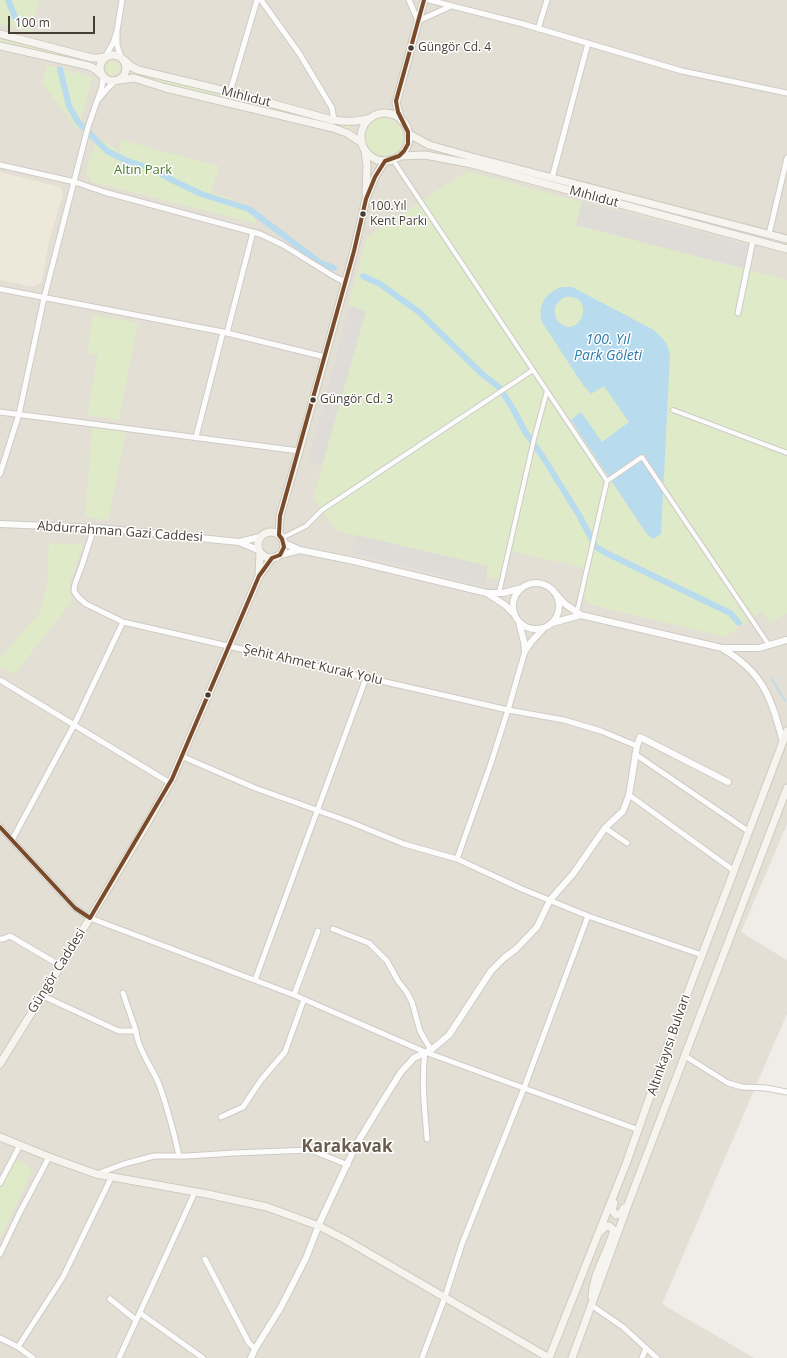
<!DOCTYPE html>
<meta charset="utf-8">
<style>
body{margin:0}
#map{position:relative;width:787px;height:1358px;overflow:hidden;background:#f0ede8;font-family:"Open Sans",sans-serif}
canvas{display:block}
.scale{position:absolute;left:8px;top:16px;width:87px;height:18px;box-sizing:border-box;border:2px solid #463e35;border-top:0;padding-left:5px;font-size:12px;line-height:14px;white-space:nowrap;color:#463e35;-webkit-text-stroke:3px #fff;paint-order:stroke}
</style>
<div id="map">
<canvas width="787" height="1358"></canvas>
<div class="scale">100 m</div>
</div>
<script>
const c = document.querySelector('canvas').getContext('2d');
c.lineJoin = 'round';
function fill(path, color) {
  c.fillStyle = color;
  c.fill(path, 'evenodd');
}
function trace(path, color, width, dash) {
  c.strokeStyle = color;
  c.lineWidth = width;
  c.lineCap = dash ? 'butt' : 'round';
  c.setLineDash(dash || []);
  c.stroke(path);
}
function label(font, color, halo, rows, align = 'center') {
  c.font = font + ' "Open Sans",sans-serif';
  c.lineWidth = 3;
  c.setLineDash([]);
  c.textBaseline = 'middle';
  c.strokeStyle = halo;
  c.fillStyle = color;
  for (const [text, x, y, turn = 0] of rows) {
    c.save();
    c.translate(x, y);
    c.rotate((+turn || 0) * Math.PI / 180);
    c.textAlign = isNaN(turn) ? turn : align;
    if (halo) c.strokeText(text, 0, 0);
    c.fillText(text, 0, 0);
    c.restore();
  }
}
const residential = new Path2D(`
 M 0,0 L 787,0 L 787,824 L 741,932 L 787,960 L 787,1014 L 662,1304 L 754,1358 L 0,1358 Z`);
const education = new Path2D(`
 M 0,172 L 60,187 L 63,194 L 49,241 L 42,282 L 33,287 L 0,280 Z`);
const green = new Path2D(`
 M 0,0 L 39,0 L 31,32 L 0,24 Z
 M 0,37 L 90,60 L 89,64 L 0,41 Z
 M106 68a7 7 0 1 1 14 0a7 7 0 1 1-14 0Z
 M 47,65 L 92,77 L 78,130 L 42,83 Z
 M 133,71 L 352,124 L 350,131 L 132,75 Z
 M365 137a19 19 0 1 1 38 0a19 19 0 1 1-38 0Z
 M 97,140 L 103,140 L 119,152 L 121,140 L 219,166 L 211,193 L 231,198 L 230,204 C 240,209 255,211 257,224 L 93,182 L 87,175 L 86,171 L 96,142 Z
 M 467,171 L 582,202 L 577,225 L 787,280 L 787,614 L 786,613 L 770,623 L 762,611 L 725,637 L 588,604 L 583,595 L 589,569 L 507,550 L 499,580 L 486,576 L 488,566 L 337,531 L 313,498 L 366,311 L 348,305 L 367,237 Z
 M 93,315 L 138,323 L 119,420 L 87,415 L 98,355 L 87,353 Z
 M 92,427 L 126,432 L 108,520 L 85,517 Z
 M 49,543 L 83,544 L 70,582 L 71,602 L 15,674 L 0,667 L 0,658 L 40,612 L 47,584 Z
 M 19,1160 L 31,1169 L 31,1173 L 0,1239 L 0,1189 L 12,1163 Z`);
const parking = new Path2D(`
 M 582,202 L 748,245 L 743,268 L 576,225 Z
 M 350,306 L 366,311 L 322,465 L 308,461 Z
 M 356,535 L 488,566 L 484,586 L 352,553 Z`);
const water = new Path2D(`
 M 562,287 L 572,287 L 652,329 C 661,336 668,342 670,355 L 661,534 L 655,538 L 652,538 L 646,533 L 571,420 L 581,412 L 602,442 L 629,422 L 604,386 L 591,394 L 583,385 L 542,322 C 537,305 546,292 562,287 ZM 565,297 C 598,294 580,341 560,323 C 550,314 555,302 565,297 Z`);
const stream = new Path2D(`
 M 771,678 L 785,701`);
const canal = new Path2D(`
 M 8,0 L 15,17 L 19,21
 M 60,69 L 69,106 L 78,122 L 107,151 L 125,160 L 152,169 L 174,181 L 201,194 L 249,209 L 319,262 L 334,268
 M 363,276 L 380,284 L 419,312 L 481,373 L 500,388 L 513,409 L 526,433 L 543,457 L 579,515 L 596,547 L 604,552 L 730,613 L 739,623`);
const pedestrian = new Path2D(`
 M 393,160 L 607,481
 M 673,410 L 787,453
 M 282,538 L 306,526 L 322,510 L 533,370
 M 499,593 L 534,439 L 547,391
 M 577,612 L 607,481 L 642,457 L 769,645`);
const minor = new Path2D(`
 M 261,0 L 299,53 L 332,108 L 334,120
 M 409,0 L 418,21 L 451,6
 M 429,0 L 523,24 L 682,71 L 787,93
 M 538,29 L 547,0
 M 117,31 L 122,0
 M 105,57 L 113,43 L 117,31 L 117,45 L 121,57
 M 103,76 L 102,87 L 97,101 L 108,88 L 115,81
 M 230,92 L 257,0
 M 0,165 L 75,182 L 104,192 L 260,234 L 283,245 L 333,276 L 345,282
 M 552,178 L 588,43
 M 769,234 L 787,158
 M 0,289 L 223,332 L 325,357
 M 738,313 L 753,240
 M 227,333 L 253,232
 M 0,412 L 299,451
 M 196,437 L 223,332
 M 0,474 L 19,414 L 44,298 L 88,127 L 97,101
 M 94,528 L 82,565 L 75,584 L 74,591 L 78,597 L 86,604 L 123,622 L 508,710 L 525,651
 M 0,680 L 170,783
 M 635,754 L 748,831
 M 181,756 L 255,788 L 350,822 L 404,844 L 457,859 L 522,889 L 588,916 L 702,955
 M 629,795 L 733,870
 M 0,827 L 75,908 L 90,918 L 294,995 L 318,931
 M 605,828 L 627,843
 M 12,840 L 74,725 L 123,622
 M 457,859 L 490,766 L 508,710 L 564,720 L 601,731 L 637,746
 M 333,929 L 369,943 L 387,961 L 398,981 L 406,991 L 412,1002 L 420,1031 L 431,1050
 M 0,939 L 3,939 L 10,936 L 61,966
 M 255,980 L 366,678
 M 123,993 L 136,1031
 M 294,995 L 425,1052 L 639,1130
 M 43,996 L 110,1027 L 119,1031 L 136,1031 C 138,1050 152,1067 159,1084 C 167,1107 174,1132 179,1156
 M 425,1052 C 421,1082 425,1110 427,1139
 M 685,1056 L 728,1083 L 742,1087 L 766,1088 L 787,1092
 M 221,1117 L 243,1107 L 261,1080 L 285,1052 L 304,999
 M 97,1174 L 124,1164 L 154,1156 L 187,1156 L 234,1153 L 311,1150 L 348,1165
 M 0,1183 L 20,1145
 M 0,1254 L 19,1214 L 49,1157
 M 205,1259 L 249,1343 L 255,1349
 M 110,1299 L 136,1320
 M 591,1305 L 623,1327 L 657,1358
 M 140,1313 L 203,1358
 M 0,1338 L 18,1347 L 33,1358
 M 18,1347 L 63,1277 L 112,1176
 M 119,1358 L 195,1192
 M 422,1358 L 445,1297 L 462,1244 L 524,1088 L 588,916
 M 642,1358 L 646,1348`);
const tertiary = new Path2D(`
 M 0,524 L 99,528 L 239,542 L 258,550
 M 239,542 L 260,537
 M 284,543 L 300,550 L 354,561 L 487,593 L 503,593 L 522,588
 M 280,555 L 300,550
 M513 606a23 23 0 1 1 46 0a23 23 0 1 1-46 0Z
 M 555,593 L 565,604 L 581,615 L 722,648 L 759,648 L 787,640
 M 488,594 L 505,605 L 514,614
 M 519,622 L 524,642 L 525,651
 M 552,623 L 581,615
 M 723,649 C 764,673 771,698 783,742
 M 525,651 L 531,642 L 544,628
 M 251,1358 L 255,1349 L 281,1307 L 306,1258 L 320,1222 L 356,1145 L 384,1099 L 401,1072 L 414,1058 L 431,1050 L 449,1035 L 491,971 L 504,958 L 516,949 L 537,927 L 550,900 L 573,874 L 605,828 L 623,811 L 629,795 L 637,746 L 640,737 L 728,782`);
const secondary = new Path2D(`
 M 0,34 L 92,58 L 98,58 L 105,57
 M 0,46 L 89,66 L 95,69 L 103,76
 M100 68a13 13 0 1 1 26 0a13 13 0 1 1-26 0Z
 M 124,60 L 132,67 L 138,70 L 230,92 L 332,120 C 348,122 356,122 371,118
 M 120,80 L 134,78 L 166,88 L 333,128 L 347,133 L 362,143
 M 396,103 L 424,0
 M 396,103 L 401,120
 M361 137a24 24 0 1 1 48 0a24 24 0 1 1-48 0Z
 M 409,134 L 429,145 L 472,157 L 787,239
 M 365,150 L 367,166 L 366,193
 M 400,156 L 425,155 L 472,164 L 787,249
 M258 545a13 13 0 1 1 26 0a13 13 0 1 1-26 0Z
 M 279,535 L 280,516 L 299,451 L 354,251 L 366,199 L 375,177 L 385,161
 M 259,576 L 260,553
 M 0,1064 L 90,918 L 146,825 L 172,779 L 259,576 L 272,558
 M 0,1137 L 49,1157 L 96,1174 L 207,1194 L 267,1207 L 319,1226 L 346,1240 L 549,1358
 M 614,1203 L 612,1210 L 616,1215 L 621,1213 L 624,1208
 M 592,1297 C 593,1272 608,1253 614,1230 L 609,1226 L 606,1226 L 601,1231
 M 549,1358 L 626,1164 L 672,1034 L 787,731
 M 572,1358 L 630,1199 L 787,788`);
const bus1 = new Path2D(`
 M 0,827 L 75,908 L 90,918 L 172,779 L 259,576 L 272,558 L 280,555 L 284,547 L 282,539 L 279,535 L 280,516 L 354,251 L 366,199 L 375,177 L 385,161 L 399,156 L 404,151 L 408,144 L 408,132 L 398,112 L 396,101 L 424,0`);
const markers = [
 [411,48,3.5,"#463e35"],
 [363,214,3.5,"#463e35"],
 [313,400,3.5,"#463e35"],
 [208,695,3.5,"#463e35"]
];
const busNames = [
 ["Güngör Cd. 4",418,48],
 ["100.Yıl",370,207],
 ["Kent Parkı",370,222],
 ["Güngör Cd. 3",320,400]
];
const streetNames = [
 ["Mıhlıdut",246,97,14],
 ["Mıhlıdut",594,197,15],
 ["Abdurrahman Gazi Caddesi",120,532,4],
 ["Şehit Ahmet Kurak Yolu",313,665,13],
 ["Güngör Caddesi",57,971,-58],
 ["Altınkayısı Bulvarı",669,1045,-71]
];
const parkNames = [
 ["Altın Park",143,170]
];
const waterNames = [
 ["100. Yıl",608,340],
 ["Park Göleti",608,356]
];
const districtNames = [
 ["Karakavak",347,1147]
];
fill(residential, '#e4dfd5');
fill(education, '#eee8da');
fill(green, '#deeac8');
fill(parking, '#dfdcd8');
fill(water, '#b8dcee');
trace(stream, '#b8dcee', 1.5);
trace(canal, '#b8dcee', 6);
trace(pedestrian, '#cecbc6', 6);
trace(minor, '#cecbc6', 7);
trace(tertiary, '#cecbc6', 8);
trace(secondary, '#cfcabf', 9);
trace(pedestrian, '#fdfcfc', 4);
trace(minor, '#fdfcfc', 5);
trace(tertiary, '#fdfcfc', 6);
trace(secondary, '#f6f4ee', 7);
trace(bus1, '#7a4b2a', 4);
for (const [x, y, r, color] of markers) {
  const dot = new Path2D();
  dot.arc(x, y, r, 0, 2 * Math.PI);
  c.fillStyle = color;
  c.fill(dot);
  trace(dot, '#fff', 1.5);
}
label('12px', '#463e35', '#fff', busNames, 'left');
label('13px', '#463e35', '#fff', streetNames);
label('13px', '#497827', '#fff', parkNames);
label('italic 14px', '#2b7aab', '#fff', waterNames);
label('bold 17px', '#695c4c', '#fff', districtNames);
</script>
